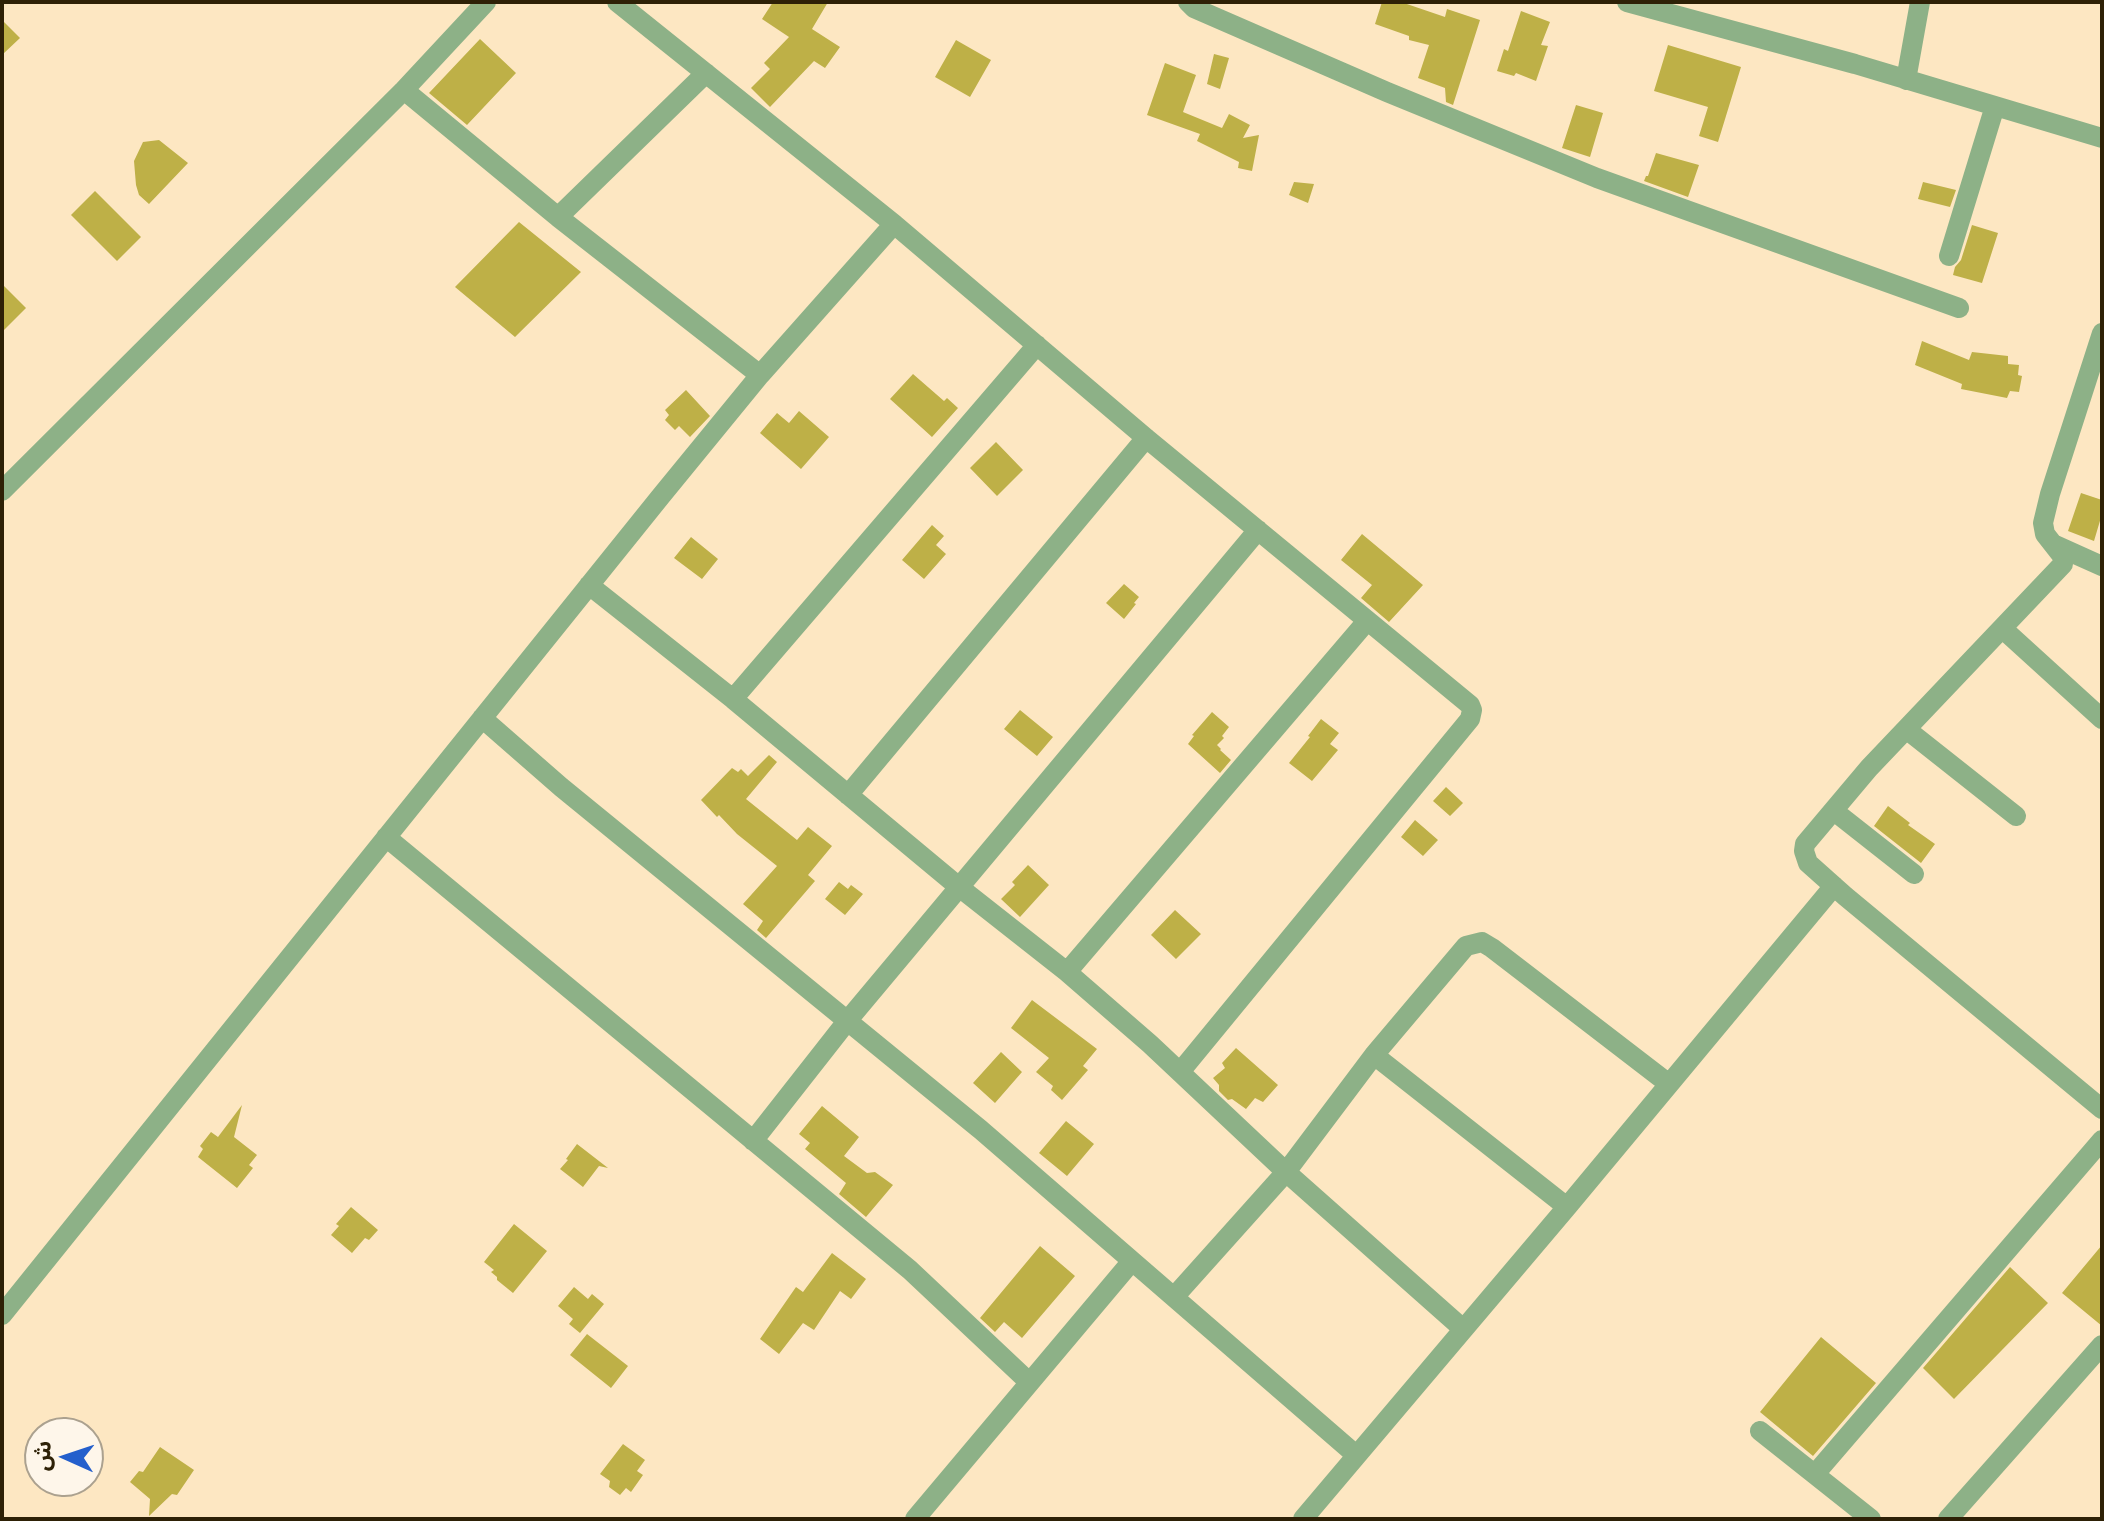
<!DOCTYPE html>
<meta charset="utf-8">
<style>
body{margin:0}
#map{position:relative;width:2104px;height:1521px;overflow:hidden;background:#fde7c2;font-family:"Source Serif 4","Noto Sans Arabic",serif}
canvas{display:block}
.frame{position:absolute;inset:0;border:4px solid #2e2106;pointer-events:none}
.north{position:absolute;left:24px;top:1417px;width:80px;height:80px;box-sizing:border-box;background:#fef6ea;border:2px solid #aba18f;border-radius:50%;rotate:273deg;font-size:22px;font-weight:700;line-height:32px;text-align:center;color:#2e2106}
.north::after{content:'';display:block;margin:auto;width:28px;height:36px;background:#245fcc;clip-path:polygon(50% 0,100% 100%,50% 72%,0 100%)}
</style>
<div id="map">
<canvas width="2104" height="1521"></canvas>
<div class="frame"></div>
<div class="north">ش</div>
</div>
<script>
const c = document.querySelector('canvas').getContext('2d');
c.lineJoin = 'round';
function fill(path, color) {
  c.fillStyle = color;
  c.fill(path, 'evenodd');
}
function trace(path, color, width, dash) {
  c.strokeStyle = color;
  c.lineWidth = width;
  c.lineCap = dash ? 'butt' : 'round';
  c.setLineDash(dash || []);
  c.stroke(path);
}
const building = new Path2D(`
 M 773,2 L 828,2 L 812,29 L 840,47 L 825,68 L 814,61 L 770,107 L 751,88 L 770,69 L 764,63 L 789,37 L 762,19 Z
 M 1382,2 L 1401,2 L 1445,17 L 1447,9 L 1480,20 L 1453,105 L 1446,102 L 1445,88 L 1418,78 L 1429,45 L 1409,40 L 1409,36 L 1375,24 Z
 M 1521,11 L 1550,22 L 1541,45 L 1548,46 L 1536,81 L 1516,73 L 1514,76 L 1497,71 L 1504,49 L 1508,51 Z
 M 2,20 L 20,38 L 2,55 Z
 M 480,39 L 516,73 L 467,125 L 429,93 Z
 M 956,40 L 991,60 L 970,97 L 935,77 Z
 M 1668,45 L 1741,67 L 1718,142 L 1699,136 L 1708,107 L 1654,91 Z
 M 1214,54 L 1229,58 L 1220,89 L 1207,84 Z
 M 1165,63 L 1196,75 L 1183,112 L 1222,128 L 1229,114 L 1250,125 L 1243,138 L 1259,135 L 1252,171 L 1238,168 L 1239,162 L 1197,141 L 1200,134 L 1147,115 Z
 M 1576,105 L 1603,113 L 1590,157 L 1562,148 Z
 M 159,140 L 188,163 L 149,204 L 139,195 L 136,185 L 134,161 L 143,142 Z
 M 1656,153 L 1699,165 L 1688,197 L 1644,181 L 1646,176 L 1648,176 Z
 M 1294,182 L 1314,184 L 1308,203 L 1289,195 Z
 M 1923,182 L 1956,190 L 1950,207 L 1918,199 Z
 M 95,191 L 141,237 L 117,261 L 71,215 Z
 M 519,222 L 581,272 L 515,337 L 455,287 Z
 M 1972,225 L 1998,233 L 1982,283 L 1953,275 L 1955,267 L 1961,260 Z
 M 2,284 L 26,308 L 2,332 Z
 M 1922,341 L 1969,360 L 1972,352 L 2008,356 L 2008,364 L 2019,365 L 2018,375 L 2022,376 L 2019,392 L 2010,391 L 2007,398 L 1961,389 L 1962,384 L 1915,365 Z
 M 913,374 L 944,401 L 947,398 L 958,408 L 932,437 L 890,399 Z
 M 686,390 L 710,416 L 690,437 L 679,426 L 675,430 L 665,420 L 669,415 L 665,410 Z
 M 799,411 L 829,437 L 801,469 L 760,433 L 777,413 L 789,423 Z
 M 996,442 L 1023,470 L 997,496 L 970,468 Z
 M 2081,493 L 2102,500 L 2102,514 L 2094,541 L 2068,531 Z
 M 932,525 L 944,536 L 936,545 L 946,554 L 924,579 L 902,560 Z
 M 1362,534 L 1423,585 L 1389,622 L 1361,598 L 1372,585 L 1341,560 Z
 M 691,537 L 718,559 L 702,579 L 674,558 Z
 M 1124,584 L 1139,597 L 1134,603 L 1136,604 L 1124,619 L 1106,603 Z
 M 1020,710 L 1053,737 L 1037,756 L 1004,729 Z
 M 1212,712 L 1229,727 L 1222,736 L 1224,738 L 1217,745 L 1221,749 L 1220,750 L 1231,760 L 1220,773 L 1188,744 L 1194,736 L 1192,735 Z
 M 1321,719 L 1339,733 L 1330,744 L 1338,750 L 1312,781 L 1289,763 L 1310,737 L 1308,736 Z
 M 769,755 L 777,762 L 746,799 L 797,840 L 808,827 L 832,846 L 808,875 L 815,881 L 766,938 L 757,930 L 763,921 L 743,904 L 777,866 L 737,834 L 719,815 L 717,817 L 701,800 L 732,768 L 738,772 L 741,769 L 748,776 Z
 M 1446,787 L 1463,803 L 1450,816 L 1433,801 Z
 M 1888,806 L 1910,823 L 1908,825 L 1935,844 L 1921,863 L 1874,826 Z
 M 1415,820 L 1438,840 L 1423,856 L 1401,837 Z
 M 1028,865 L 1049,885 L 1020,917 L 1001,899 L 1015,885 L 1012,882 Z
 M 839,882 L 848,889 L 851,885 L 863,894 L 845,915 L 825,899 Z
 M 1175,910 L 1201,934 L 1176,959 L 1151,935 Z
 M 1032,1000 L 1097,1049 L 1083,1066 L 1088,1070 L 1062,1100 L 1051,1090 L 1053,1086 L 1036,1072 L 1049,1058 L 1011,1028 Z
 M 1236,1048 L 1278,1085 L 1263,1102 L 1255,1098 L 1246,1109 L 1232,1099 L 1228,1100 L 1219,1091 L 1219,1085 L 1213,1078 L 1225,1068 L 1222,1063 Z
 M 1001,1052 L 1022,1072 L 995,1103 L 973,1083 Z
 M 242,1105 L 234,1137 L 257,1155 L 249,1165 L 253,1168 L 237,1188 L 198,1157 L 203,1149 L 200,1146 L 211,1132 L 218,1137 Z
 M 822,1106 L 859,1137 L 844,1156 L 867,1173 L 875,1172 L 893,1185 L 866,1217 L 839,1194 L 846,1183 L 805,1149 L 810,1143 L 799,1134 Z
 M 1066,1121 L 1094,1144 L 1067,1176 L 1039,1153 Z
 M 577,1144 L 608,1168 L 599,1166 L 583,1187 L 560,1169 L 568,1160 L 566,1159 Z
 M 351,1207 L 378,1230 L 369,1240 L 365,1238 L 352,1253 L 331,1235 L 339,1226 L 336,1224 Z
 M 514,1224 L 547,1251 L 513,1293 L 497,1280 L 497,1277 L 491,1272 L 494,1270 L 484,1262 Z
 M 2102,1245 L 2102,1326 L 2062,1293 Z
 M 1040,1246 L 1075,1276 L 1022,1338 L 1004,1322 L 995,1332 L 980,1318 Z
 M 832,1253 L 866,1279 L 851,1299 L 840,1291 L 814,1330 L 803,1323 L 779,1354 L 760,1339 L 796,1287 L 803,1292 Z
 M 2010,1267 L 2048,1303 L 1954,1399 L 1923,1368 Z
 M 574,1287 L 588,1299 L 592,1294 L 604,1304 L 580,1333 L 569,1324 L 573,1319 L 558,1306 Z
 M 587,1334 L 628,1366 L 611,1388 L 570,1355 Z
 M 1821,1337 L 1876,1383 L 1813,1456 L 1760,1412 Z
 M 623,1444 L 645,1460 L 637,1471 L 643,1475 L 631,1492 L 626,1488 L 620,1495 L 609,1487 L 610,1481 L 600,1474 Z
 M 160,1447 L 194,1470 L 177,1495 L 172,1494 L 149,1516 L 150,1499 L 130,1482 L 139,1471 L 143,1472 Z`);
const minor = new Path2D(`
 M 617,2 L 894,224 L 1146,438 L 1470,705 L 1472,710 L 1470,719 L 1180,1072
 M 1188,2 L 1194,8 L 1387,92 L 1597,178 L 1959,308
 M 1627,2 L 1855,64 L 2102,138
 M 1906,80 L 1920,2
 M 404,90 L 558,217 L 760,375
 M 558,217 L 706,73
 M 1949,256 L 1995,106
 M 2102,333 L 2050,494 L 2043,523 L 2045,534 L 2063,557 L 2063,564 L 1869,768 L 1805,844 L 1804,851 L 1808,863 L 1845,896 L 2102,1109
 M 2,491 L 404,90 L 486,2
 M 2055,545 L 2102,566
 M 589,585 L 733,699 L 959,887 L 1067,972 L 1150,1044 L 1286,1172 L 1462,1328
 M 2003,629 L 2102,719
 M 733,699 L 1037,345
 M 482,718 L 561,787 L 981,1130 L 1356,1455
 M 1906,729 L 2016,816
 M 848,795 L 1146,438
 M 1834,811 L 1914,874
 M 386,837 L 910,1270 L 1029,1382
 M 1067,972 L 1367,621
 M 1374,1055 L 1567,1207
 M 753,1141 L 848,1020 L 1258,530
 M 1174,1297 L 1286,1172 L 1374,1055 L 1466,946 L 1482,942 L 1492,948 L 1669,1084
 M 2,1315 L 661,496 L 760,375 L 894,224
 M 1760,1431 L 1871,1519
 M 1815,1474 L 2102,1140
 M 915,1519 L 1132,1261
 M 1303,1519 L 1567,1207 L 1834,886
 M 1948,1519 L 2102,1345`);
fill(building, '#beb047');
trace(minor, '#8db187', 20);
</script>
